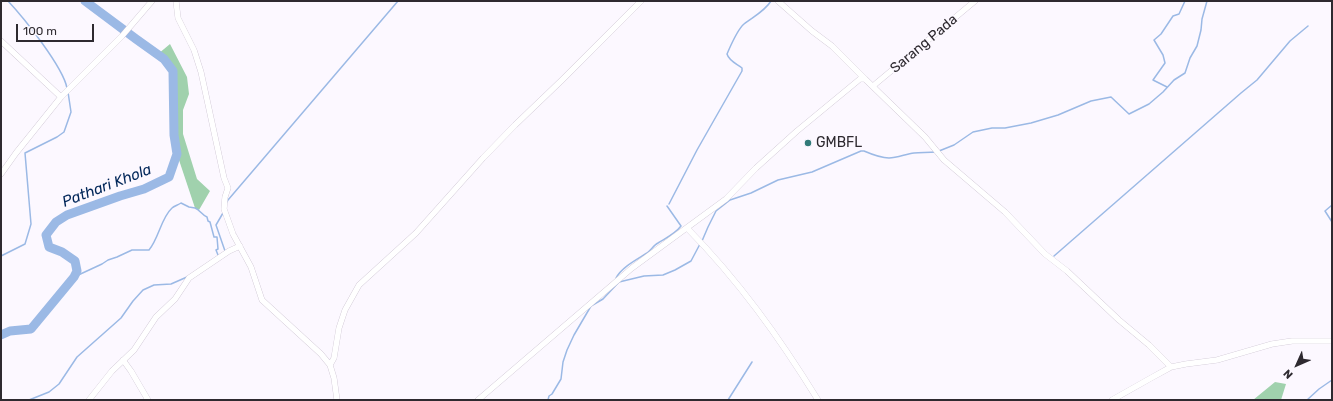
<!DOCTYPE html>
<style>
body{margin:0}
#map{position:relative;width:1333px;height:401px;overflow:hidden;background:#fcf8ff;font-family:Rubik,sans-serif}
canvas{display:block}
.frame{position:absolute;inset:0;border:2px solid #2e2a30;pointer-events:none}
.north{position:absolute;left:1277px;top:345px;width:40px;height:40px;-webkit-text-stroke:3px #fcf8ff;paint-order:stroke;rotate:225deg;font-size:11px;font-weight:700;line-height:16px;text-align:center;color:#2e2a30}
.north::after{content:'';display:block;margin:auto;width:14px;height:18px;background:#2e2a30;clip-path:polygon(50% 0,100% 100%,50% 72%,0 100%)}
.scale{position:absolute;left:16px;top:24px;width:78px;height:18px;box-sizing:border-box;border:2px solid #2e2a30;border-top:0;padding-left:5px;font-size:12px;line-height:14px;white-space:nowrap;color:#2e2a30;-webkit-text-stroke:3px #fcf8ff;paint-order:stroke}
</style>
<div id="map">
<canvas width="1333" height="401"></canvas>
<div class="frame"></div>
<div class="north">N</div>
<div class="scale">100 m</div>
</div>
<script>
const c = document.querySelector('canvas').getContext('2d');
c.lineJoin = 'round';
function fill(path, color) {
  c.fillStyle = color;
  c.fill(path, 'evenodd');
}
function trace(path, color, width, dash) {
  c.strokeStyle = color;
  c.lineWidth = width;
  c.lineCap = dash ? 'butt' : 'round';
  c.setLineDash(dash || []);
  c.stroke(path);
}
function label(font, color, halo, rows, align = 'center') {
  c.font = font + ' Rubik,sans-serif';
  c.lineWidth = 3;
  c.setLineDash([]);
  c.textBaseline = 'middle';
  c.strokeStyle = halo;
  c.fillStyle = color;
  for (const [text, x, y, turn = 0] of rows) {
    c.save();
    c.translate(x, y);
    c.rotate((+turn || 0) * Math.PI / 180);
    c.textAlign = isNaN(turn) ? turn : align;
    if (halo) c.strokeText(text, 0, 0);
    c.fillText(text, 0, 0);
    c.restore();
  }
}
const forest = new Path2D(`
 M 170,44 L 187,77 L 189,94 L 183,110 L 183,134 L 197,179 L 210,191 L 199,210 L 195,208 L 177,154 L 174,135 L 173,71 L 164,59 L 158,54 Z
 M 1275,382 L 1286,384 L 1281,400 L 1253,400 Z`);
const stream = new Path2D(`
 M 8,1 C 24,18 63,67 67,88
 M 1167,87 L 1153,80 L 1165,63 L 1163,55 L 1154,40 L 1161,34 L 1173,16 L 1179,14 L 1185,1
 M 939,151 L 954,145 L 973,132 L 992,128 L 1005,128 L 1031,123 L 1058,115 L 1091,101 L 1111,97 L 1129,114 L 1149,104 L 1163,92 L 1174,80 L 1185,73 L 1190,58 L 1197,46 L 1201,30 L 1202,19 L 1207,1
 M 227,202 L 228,200 L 398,1
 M 669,204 L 697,150 L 742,71 L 742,68 C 737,64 729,61 727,54 C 731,45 737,30 744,24 C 753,17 765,11 771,1
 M 1332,205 L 1325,211 L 1332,222
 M 195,208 C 200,210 202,215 207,217 L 208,221 L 210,222 L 214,237 L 217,237 L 218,249 L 216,250 L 218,255
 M 223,213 L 216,225 L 225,251
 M 702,241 L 708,227 L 716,211 L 730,200 L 751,193 L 778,180 L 812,172 L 861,151 L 864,151 C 871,154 881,158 889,158 C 897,158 906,154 914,153 C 921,153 928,152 936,152
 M 1,256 L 25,244 L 31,224 L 25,153 L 57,137 L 64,132 L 71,112 L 68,92
 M 1054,256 L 1241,93 L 1257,80 L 1290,41 L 1308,26
 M 74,277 L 102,264 L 108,260 L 117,257 L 132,250 L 149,250 C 159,238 161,218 172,208 C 174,206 178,205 181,203 L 189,207 L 195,208
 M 616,278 C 622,267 636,260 647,253 C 651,250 654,245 658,243 C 666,238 675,234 681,226 L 667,206
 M 29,400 L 49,392 L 59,384 L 77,357 L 121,318 L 133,301 L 143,290 L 154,285 L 171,284 L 187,277
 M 548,400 L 549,396 L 552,394 L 561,379 L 563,362 L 567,350 L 574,335 L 591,306 L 603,299 L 619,282 L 644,276 L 663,275 L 675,270 L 691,261 L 700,244
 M 728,400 L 752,362
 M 1307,400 L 1319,389 L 1332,380`);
const river = new Path2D(`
 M 1,335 L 10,331 L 31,329 L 74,277 L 77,271 L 75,261 L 62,252 L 49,247 L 46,235 L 56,222 L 67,215 L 120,196 L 144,189 L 169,177 L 177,154 L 174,135 L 173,71 L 164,59 L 136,39 L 85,1`);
const street = new Path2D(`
 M 176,1 L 178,18 L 194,50 L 201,72 L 224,178 L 228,188 L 225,197 L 224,209 L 233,234 L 251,267 L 262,300 L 321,354 L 330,365 L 334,378 L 337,400
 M 778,1 L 812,31 L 832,46 L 865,79
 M 1,41 L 61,97
 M 873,86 L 975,1
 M 1,174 L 16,153 L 61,97 L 122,36 L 152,1
 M 687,228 C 739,281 779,337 818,400
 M 123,360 L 131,371 L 148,400
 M 330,365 L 334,358 L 339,328 L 345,310 L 359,285 L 416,233 L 483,158 L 515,125 L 562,80 L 641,1
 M 89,400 L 112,371 L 134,350 L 156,317 L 175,299 L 189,278 L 229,251 L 240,246
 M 478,400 L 632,268 L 726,199 L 756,168 L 797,131 L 860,79 L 865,79 L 925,137 L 944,160 L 1005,212 L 1045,254 L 1067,271 L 1119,320 L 1149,345 L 1171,367
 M 1112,400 L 1151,378 L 1171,367 L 1186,364 L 1217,360 L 1272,344 L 1292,341 L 1332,341`);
const markers = [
 [808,143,4,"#327b79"]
];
const streetNames = [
 ["Sarang Pada",924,44,-40]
];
const poiNames = [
 ["GMBFL",816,143]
];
const waterNames = [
 ["Pathari Khola",107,186,-21]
];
fill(forest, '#a0d1ad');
trace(stream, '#9bb9e5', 1.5);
trace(river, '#9bb9e5', 9);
trace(street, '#c6bccc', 6);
trace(street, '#fff', 5.5);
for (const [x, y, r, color] of markers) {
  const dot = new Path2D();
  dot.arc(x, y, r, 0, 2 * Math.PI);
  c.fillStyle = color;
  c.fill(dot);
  trace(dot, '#fcf8ff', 1.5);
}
label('14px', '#2e2a30', '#fcf8ff', streetNames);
label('14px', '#2e2a30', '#fcf8ff', poiNames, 'left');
label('italic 15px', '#012659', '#fcf8ff', waterNames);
</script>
